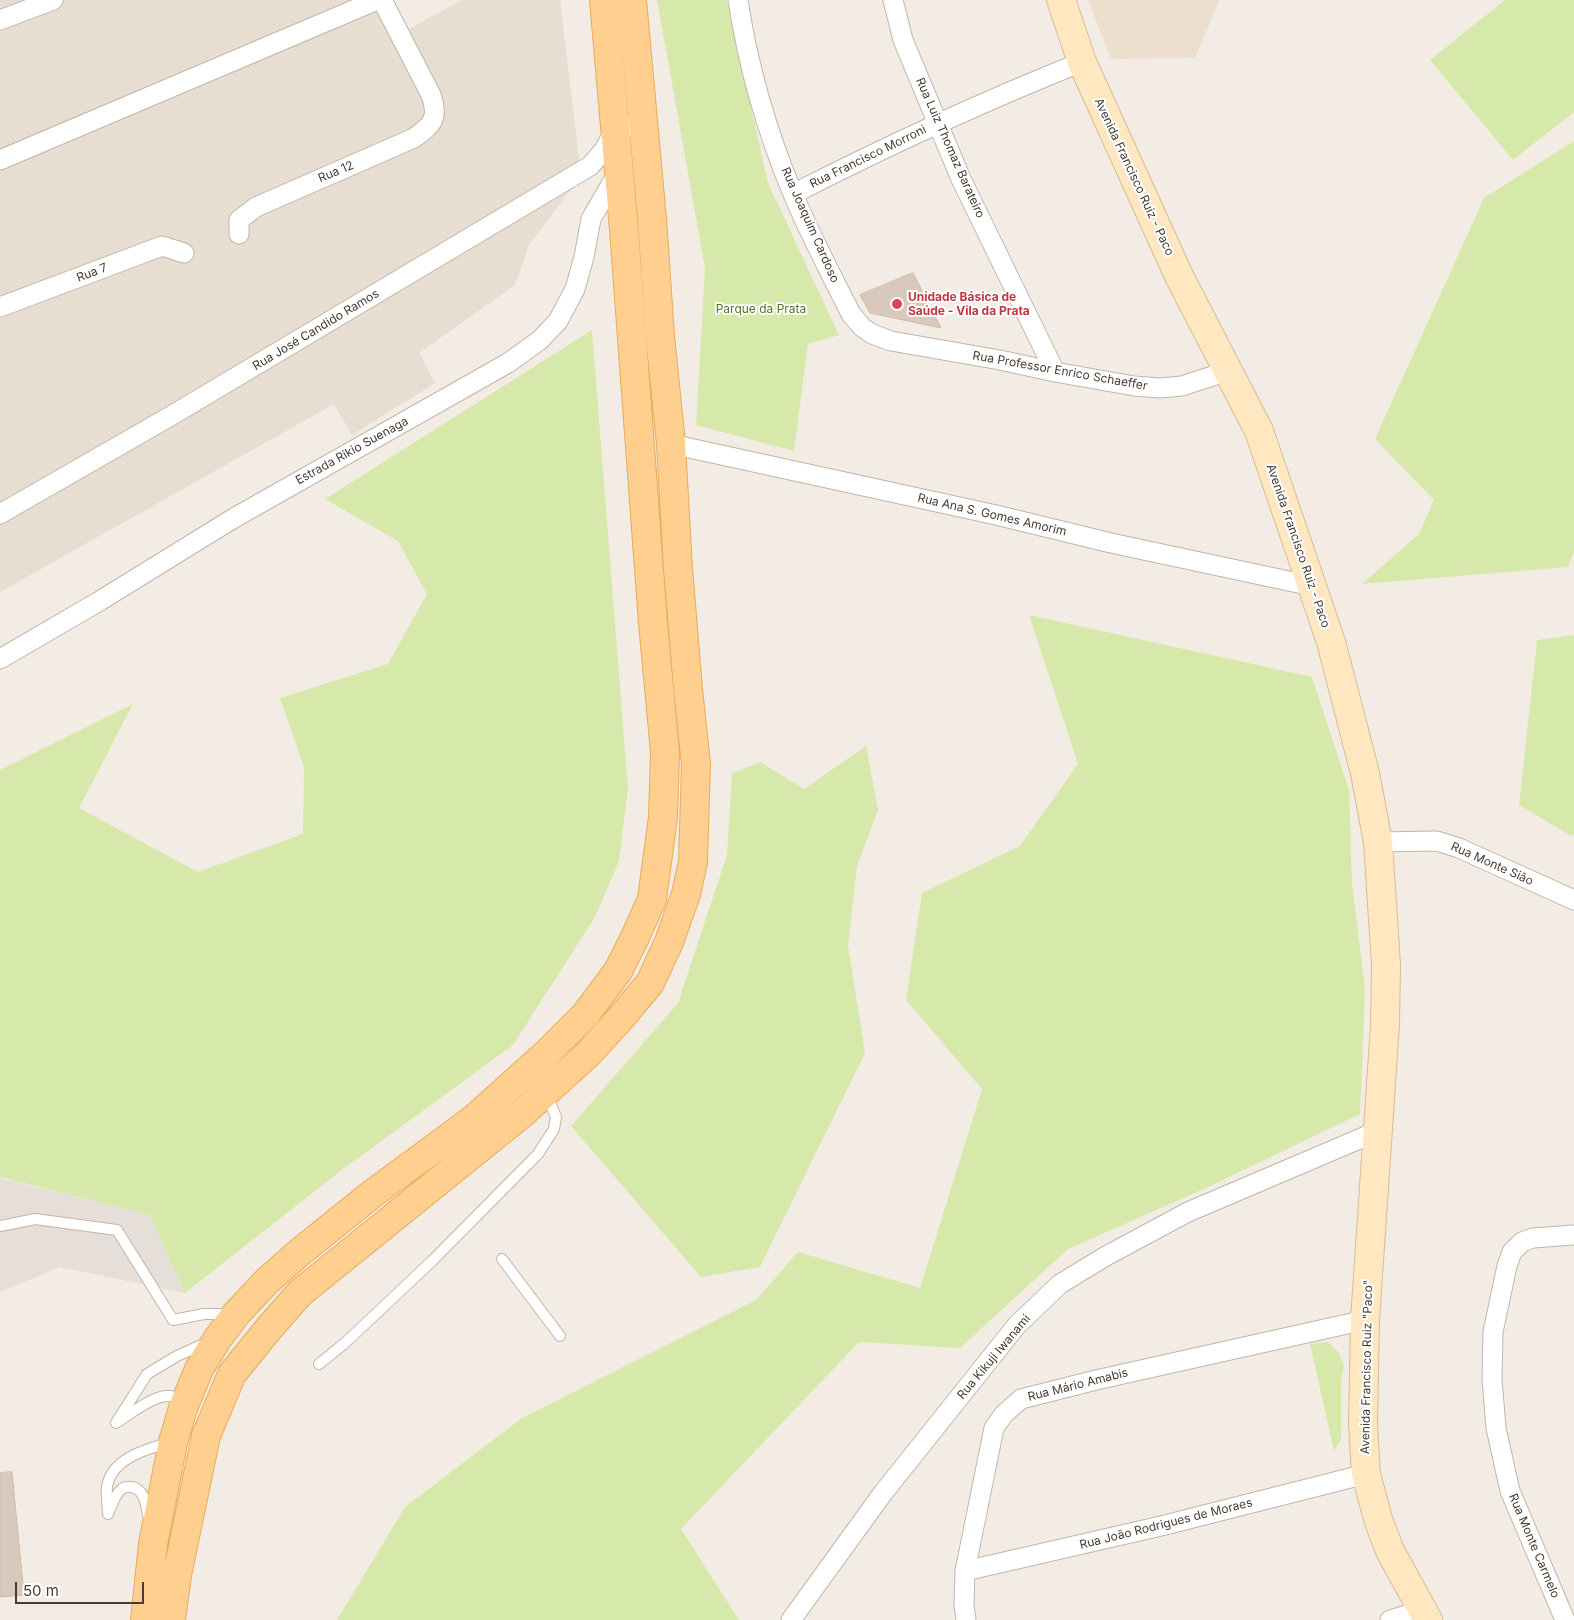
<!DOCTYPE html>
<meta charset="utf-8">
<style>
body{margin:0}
#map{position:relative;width:1574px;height:1620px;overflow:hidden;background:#f3ece4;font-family:Inter,sans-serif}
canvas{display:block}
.scale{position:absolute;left:15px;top:1582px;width:129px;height:22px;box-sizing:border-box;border:2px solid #453c33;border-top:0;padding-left:6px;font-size:15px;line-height:18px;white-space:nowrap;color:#453c33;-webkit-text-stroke:4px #fff;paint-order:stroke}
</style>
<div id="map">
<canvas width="1574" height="1620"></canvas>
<div class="scale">50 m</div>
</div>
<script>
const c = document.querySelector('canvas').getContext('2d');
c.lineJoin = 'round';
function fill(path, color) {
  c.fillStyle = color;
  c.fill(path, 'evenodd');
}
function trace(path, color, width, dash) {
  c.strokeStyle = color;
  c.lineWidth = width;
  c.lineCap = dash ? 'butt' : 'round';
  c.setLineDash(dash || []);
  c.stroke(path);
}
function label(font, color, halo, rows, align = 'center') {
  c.font = font + ' Inter,sans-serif';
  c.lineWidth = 4;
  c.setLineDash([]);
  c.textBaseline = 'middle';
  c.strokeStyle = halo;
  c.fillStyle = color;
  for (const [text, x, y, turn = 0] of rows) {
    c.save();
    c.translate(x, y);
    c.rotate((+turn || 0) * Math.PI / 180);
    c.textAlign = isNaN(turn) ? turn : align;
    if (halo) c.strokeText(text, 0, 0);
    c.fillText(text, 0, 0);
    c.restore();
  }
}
const residential = new Path2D(`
 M 0,0 L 392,0 L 407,30 L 462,0 L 560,0 L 581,176 L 529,245 L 515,285 L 419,353 L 435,383 L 352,435 L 334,404 L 0,592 Z`);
const industrial = new Path2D(`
 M 0,1178 L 150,1215 L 185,1293 L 60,1267 L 0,1292 Z`);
const education = new Path2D(`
 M 1088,0 L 1219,0 L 1219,2 L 1195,58 L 1111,59 Z`);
const green = new Path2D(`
 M 657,0 L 727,0 L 768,183 L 839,335 L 808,344 L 794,451 L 696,425 L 705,268 Z
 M 1505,0 L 1574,0 L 1574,112 L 1513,160 L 1430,60 Z
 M 1574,141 L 1574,552 L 1568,567 L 1362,584 L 1419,534 L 1434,500 L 1375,439 L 1484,198 Z
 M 592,330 L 628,789 L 619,861 L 595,917 L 513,1045 L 343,1169 L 185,1293 L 150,1215 L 0,1177 L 0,770 L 133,704 L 79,808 L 198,872 L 303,834 L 304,767 L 280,698 L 388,664 L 427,594 L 398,541 L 325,499 Z
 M 1029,615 L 1312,677 L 1349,790 L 1352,883 L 1365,989 L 1360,1114 L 1206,1188 L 1068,1249 L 960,1348 L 859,1342 L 681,1529 L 739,1620 L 337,1620 L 405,1507 L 522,1418 L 756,1300 L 798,1252 L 920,1288 L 982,1089 L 906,1000 L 922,893 L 1020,846 L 1078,764 Z
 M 1574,635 L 1574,834 L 1571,836 L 1519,805 L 1537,640 Z
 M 866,746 L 878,810 L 857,866 L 848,945 L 865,1053 L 760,1267 L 701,1277 L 571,1126 L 678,1003 L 727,855 L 732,773 L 760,762 L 804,789 Z
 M 1328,1342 L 1339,1353 L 1344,1365 L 1341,1382 L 1341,1439 L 1334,1451 L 1310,1344 Z`);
const building = new Path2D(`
 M 913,273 L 941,328 L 870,313 L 860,295 Z
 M 12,1472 L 24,1595 L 0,1597 L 0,1473 Z`);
const lane = new Path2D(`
 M 0,1226 L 35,1219 L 117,1230 L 173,1320 L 204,1314 L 233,1314
 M 502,1259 L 560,1336
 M 319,1364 L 345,1343 L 432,1261 L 538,1154 L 554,1129 L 556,1117 L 546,1093
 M 119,1421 C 132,1413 170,1381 181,1404
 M 116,1423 L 147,1374 L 177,1356 L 208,1342
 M 109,1511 C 112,1505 114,1498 118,1493 C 125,1483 138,1486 143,1496 C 147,1503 147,1512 149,1519
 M 108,1514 C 108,1506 106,1496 107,1487 C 111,1458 149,1448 172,1442`);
const street = new Path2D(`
 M 738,0 C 748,66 767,132 793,194 C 810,235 831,274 851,314 L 862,327 L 872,334 L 891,341 L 1000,360 L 1055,372 L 1134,386 L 1160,388 L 1182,386 L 1228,371
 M 893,0 L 903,40 L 961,179 L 1055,372
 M 0,20 L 53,0
 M 0,160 L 377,0
 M 793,194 C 887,146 984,101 1082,62
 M 239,234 L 239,220 L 256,207 L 414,138 C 433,125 439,118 431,95 L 382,0
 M 0,307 L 162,246 L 184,253
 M 671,444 L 996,515 L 1111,543 L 1312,586
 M 0,514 L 169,417 L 590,166 L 604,150 L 616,128 L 643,126
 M 0,659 L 98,602 L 234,518 L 508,363 L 540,340 L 558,321 L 575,289 L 584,257 L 591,219 L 619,171
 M 1378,842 L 1437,841 L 1459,848 L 1574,900
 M 965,1571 L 1161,1526 L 1366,1474
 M 791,1620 L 883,1493 L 1017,1325 L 1060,1284 L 1106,1256 L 1188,1212 L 1378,1131
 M 966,1620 L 964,1605 L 965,1571 L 994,1428 L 1004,1414 L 1021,1399 L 1096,1380 L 1365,1320
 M 1390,1620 L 1423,1610
 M 1565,1620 L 1510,1491 L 1496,1428 L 1492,1379 L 1493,1332 L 1507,1266 L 1512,1252 L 1522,1242 L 1533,1238 L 1574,1235`);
const secondary = new Path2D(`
 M 1061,0 L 1082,62 L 1179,276 L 1259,431 L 1331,642 L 1365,773 L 1378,842 L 1386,965 L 1385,1025 L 1365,1320 L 1363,1424 L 1366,1474 L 1378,1519 L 1390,1551 L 1428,1620`);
const primary = new Path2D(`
 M 145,1620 L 153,1544 L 173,1442 L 183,1408 L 199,1369 L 218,1338 L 236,1314 L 267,1281 L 300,1252 L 372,1194 L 475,1118 L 546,1054 L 586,1014 L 618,971 L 636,935 L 652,899 L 663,817 L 665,752 L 653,623 L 624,230 L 604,0
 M 171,1620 L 177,1575 L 206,1436 L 232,1374 L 270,1327 L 300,1293 L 524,1112 L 589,1053 L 619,1020 L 650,983 L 669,942 L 686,894 L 693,862 L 696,764 L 688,689 L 678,568 L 671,444 L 660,336 L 652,219 L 632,0`);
const markers = [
 [897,304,6,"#e0444e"]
];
const streetNames = [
 ["Rua Luiz Thomaz Barateiro",950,148,66],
 ["Rua Francisco Morroni",868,157,-26],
 ["Rua 12",336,172,-23],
 ["Avenida Francisco Ruiz - Paco",1134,177,65],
 ["Rua Joaquim Cardoso",810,225,66],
 ["Rua 7",92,273,-21],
 ["Rua José Candido Ramos",316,330,-31],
 ["Rua Professor Enrico Schaeffer",1060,371,10],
 ["Estrada Rikio Suenaga",352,451,-29],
 ["Rua Ana S. Gomes Amorim",992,515,13],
 ["Avenida Francisco Ruiz - Paco",1298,546,71],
 ["Rua Monte Sião",1492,864,24],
 ["Rua Kikuji Iwanami",994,1357,-50],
 ["Avenida Francisco Ruiz \"Paco\"",1367,1367,-89],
 ["Rua Mário Amabis",1078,1385,-14],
 ["Rua João Rodrigues de Moraes",1166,1524,-14],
 ["Rua Monte Carmelo",1534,1546,67]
];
const healthNames = [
 ["Unidade Básica de",908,297],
 ["Saúde - Vila da Prata",908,311]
];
const parkNames = [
 ["Parque da Prata",761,309]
];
fill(residential, '#e7ddd1');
fill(industrial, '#e5ded9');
fill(education, '#eddfcd');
fill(green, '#d6e9aa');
fill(building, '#d8c9bc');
trace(building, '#d0bcac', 1);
trace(lane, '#c1b5a9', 12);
trace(street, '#c1b5a9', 21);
trace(secondary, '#d8bc93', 30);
trace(primary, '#e9aa5c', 30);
trace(lane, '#fff', 10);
trace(street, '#fff', 19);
trace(secondary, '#ffe7c1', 28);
trace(primary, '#ffcf90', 28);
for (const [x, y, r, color] of markers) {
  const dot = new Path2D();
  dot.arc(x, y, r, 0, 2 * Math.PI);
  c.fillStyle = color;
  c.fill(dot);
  trace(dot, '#fff', 2);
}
label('12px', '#453c33', '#fff', streetNames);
label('bold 12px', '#be3a42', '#fff', healthNames, 'left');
label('12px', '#517924', '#fff', parkNames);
</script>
